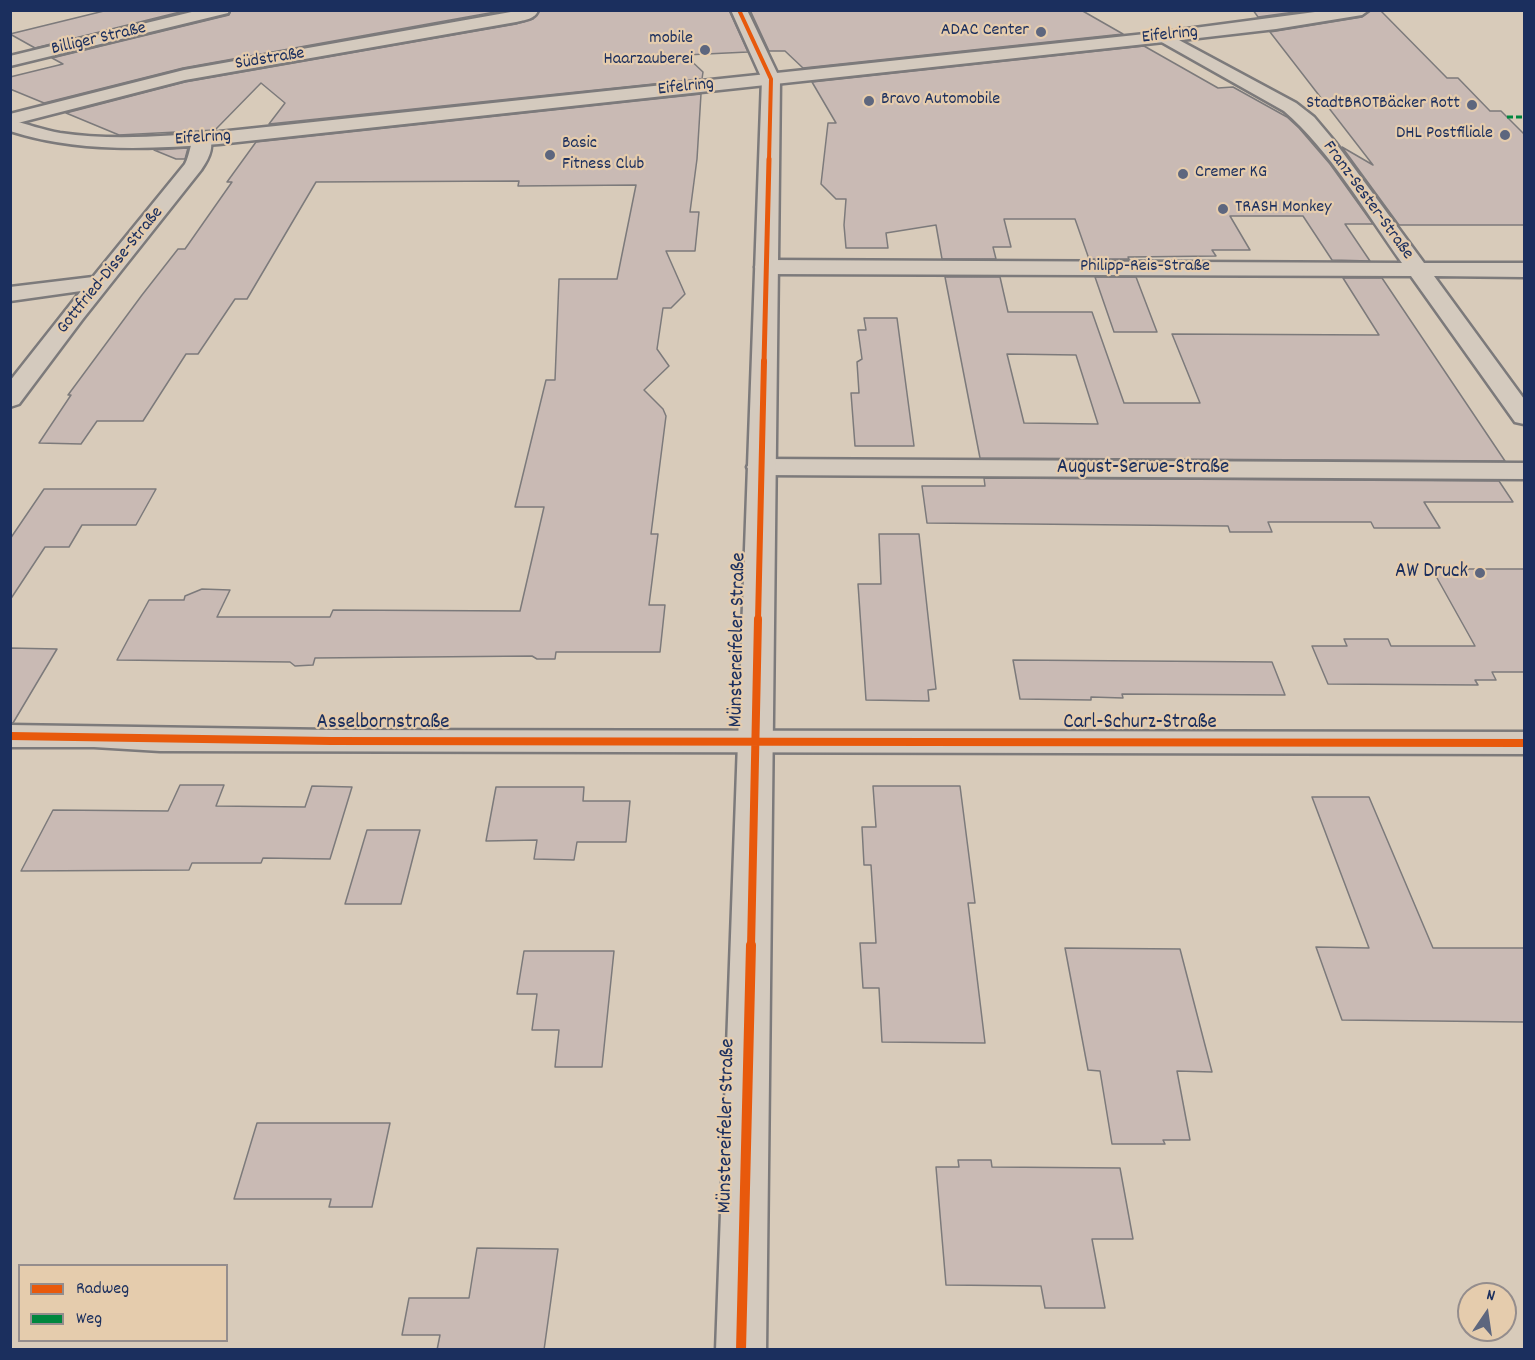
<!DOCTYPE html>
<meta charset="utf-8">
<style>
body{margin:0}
#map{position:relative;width:1535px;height:1360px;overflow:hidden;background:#d8cbba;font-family:Dekko,sans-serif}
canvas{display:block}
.frame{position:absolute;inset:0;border:12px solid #1b2f5e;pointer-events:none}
.legend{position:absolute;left:18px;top:1264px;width:210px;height:78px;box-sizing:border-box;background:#e5ccad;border:2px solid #948d8d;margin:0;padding:8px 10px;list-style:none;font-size:18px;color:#1b2f5e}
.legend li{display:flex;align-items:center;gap:12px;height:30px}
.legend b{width:30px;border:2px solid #948d8d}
.north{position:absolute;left:1457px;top:1282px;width:60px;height:60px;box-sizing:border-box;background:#e5ccad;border:2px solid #948d8d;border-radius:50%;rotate:13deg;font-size:16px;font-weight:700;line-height:24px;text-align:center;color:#1b2f5e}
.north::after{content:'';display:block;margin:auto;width:21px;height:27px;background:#5d667e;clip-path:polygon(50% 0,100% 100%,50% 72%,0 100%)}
</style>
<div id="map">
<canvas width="1535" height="1360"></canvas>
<div class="frame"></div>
<ul class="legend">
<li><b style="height:8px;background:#e8590c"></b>Radweg</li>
<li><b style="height:8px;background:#00873e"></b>Weg</li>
</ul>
<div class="north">N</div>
</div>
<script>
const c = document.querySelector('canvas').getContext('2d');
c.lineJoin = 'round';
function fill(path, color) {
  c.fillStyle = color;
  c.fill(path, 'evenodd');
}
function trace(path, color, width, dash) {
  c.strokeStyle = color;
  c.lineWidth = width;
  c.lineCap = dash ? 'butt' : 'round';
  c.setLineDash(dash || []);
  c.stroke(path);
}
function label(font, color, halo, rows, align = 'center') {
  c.font = font + ' Dekko,sans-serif';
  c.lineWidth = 4.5;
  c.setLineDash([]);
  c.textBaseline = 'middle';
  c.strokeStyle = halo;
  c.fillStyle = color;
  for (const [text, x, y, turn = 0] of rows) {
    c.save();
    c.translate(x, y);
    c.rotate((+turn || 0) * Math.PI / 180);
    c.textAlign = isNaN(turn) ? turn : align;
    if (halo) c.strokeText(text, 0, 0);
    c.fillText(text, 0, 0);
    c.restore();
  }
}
const building = new Path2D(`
 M 108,10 L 188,10 L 35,48 L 10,34 Z
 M 231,10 L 506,10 L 183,68 L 44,103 L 10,89 L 10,77 L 63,64 L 52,58 L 229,15 Z
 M 540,10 L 729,10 L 748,52 L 685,55 L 703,72 L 702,79 L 269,124 L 285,103 L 261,83 L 215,130 L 119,135 L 66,113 L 185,82 L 516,24 L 533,19 Z
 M 750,10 L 1081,10 L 1123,34 L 803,68 L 785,51 L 769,51 Z
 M 1253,10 L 1309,10 L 1258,17 Z
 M 1371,10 L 1380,10 L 1447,78 L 1458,78 L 1490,111 L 1501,111 L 1524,134 L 1524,225 L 1399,225 L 1342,147 L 1373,165 L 1270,32 L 1362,17 Z
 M 1144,46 L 1218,88 L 1233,87 L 1287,117 L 1299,128 L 1330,164 L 1373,224 L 1345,224 L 1370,261 L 1332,260 L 1303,216 L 1230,216 L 1250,250 L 1212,250 L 1216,256 L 1128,257 L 1129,259 L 1089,259 L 1075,219 L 1004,219 L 1011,247 L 993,247 L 996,259 L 942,259 L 936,225 L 886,233 L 888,248 L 846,248 L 844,225 L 846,199 L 836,199 L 821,184 L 828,123 L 836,123 L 812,82 Z
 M 701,94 L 697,159 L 690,212 L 699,212 L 695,251 L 666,251 L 685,294 L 671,308 L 663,308 L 657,349 L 669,366 L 644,390 L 663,409 L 666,416 L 651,534 L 658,534 L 649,605 L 665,605 L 660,652 L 556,652 L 555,659 L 537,659 L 532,656 L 315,658 L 313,665 L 295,666 L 290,662 L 117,660 L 149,600 L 184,600 L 185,596 L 202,589 L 230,590 L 217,617 L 330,617 L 333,610 L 520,611 L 544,507 L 515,507 L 546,380 L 555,380 L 559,279 L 617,279 L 636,185 L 518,186 L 519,181 L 316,182 L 247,299 L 235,299 L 198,354 L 186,354 L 143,421 L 97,421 L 81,444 L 39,443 L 71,395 L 68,395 L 142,295 L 178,249 L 185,249 L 232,182 L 227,182 L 256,142 Z
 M 188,148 L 185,159 L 176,159 L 154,150 Z
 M 945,277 L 1000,277 L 1008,312 L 1092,312 L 1124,403 L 1200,403 L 1172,334 L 1379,335 L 1343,278 L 1382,278 L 1505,461 L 980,458 ZM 1007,354 L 1076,355 L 1098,424 L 1024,423 Z
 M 1095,277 L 1136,277 L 1157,332 L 1114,332 Z
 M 864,318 L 897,318 L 914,446 L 855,446 L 851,393 L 859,393 L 857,362 L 862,359 L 858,330 L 866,330 Z
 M 984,478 L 1499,481 L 1513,502 L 1424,502 L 1440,528 L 1374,528 L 1371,522 L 1268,522 L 1272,532 L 1230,532 L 1228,526 L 927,523 L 922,486 L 985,486 Z
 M 44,489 L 156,489 L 136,525 L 82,525 L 69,547 L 45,547 L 10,600 L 10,539 Z
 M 879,534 L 919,534 L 936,689 L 928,690 L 929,701 L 866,700 L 858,584 L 881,584 Z
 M 1432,569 L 1524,569 L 1524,672 L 1492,672 L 1496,680 L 1475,680 L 1478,685 L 1328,684 L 1312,646 L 1347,646 L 1344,639 L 1388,639 L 1391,646 L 1475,646 Z
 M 10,648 L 57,649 L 13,723 L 10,723 Z
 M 1013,660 L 1272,662 L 1285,695 L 1122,694 L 1123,698 L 1091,697 L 1091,700 L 1020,699 Z
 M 180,785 L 224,785 L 216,806 L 305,807 L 312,786 L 352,787 L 330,859 L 263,858 L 261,863 L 192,863 L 189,870 L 21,871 L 53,810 L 168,811 Z
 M 873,786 L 960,786 L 975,903 L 968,903 L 985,1043 L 882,1042 L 879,988 L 863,988 L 860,943 L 876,943 L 871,865 L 864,865 L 862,827 L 876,827 Z
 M 496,787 L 584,787 L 583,801 L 630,801 L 626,842 L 577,842 L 574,860 L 534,859 L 537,840 L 486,841 Z
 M 1312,797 L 1369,797 L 1433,948 L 1524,948 L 1524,1022 L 1342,1020 L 1316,947 L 1369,948 Z
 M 367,830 L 420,830 L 401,904 L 345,904 Z
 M 1065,948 L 1180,949 L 1212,1072 L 1177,1071 L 1190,1140 L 1163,1140 L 1165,1144 L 1112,1144 L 1100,1071 L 1088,1070 Z
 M 524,951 L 614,951 L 602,1067 L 555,1067 L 559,1030 L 532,1030 L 537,994 L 517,994 Z
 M 257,1123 L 390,1123 L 372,1207 L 329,1207 L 331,1199 L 234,1199 Z
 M 958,1160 L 991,1160 L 992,1167 L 1120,1168 L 1133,1239 L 1092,1239 L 1105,1308 L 1045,1308 L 1041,1286 L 946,1285 L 936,1167 L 959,1167 Z
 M 477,1248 L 558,1249 L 544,1350 L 437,1350 L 440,1335 L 402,1335 L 409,1298 L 469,1298 Z`);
const minor = new Path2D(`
 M 522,10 L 538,10 C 536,19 524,20 516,22 L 185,80 L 10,125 L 10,114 L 184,70 Z
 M 1164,32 L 1296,103 L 1314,117 L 1335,142 L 1424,263 L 1524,263 L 1524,277 L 1434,276 L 1524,399 L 1524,424 L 1515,422 L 1411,276 L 766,274 L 758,272 L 755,267 L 758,262 L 766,260 L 1402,263 C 1367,214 1329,149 1284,111 L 1158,40 L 1156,37 L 1158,34 Z
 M 202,134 L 209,136 C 215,147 208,160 201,170 L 82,320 L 19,404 L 10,407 L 10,381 L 81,291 L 10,301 L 10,287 L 93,277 L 185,164 C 190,155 190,143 195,136 Z
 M 761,459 L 1524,463 L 1524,479 L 761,475 L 751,473 L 747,467 L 751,461 Z
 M 10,725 L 331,730 L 1524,732 L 1524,754 L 160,751 L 94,747 L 10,747 Z`);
const tertiary = new Path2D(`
 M 200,10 L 229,10 L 228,13 L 10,66 L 10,56 Z
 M 731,10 L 747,10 L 780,79 L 766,1350 L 716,1350 L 762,79 Z`);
const secondary = new Path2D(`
 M 1330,10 L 1369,10 L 1362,15 L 1276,29 L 1164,42 L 219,144 C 148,149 79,153 10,131 L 10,120 C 27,124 43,130 60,133 C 113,141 166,136 219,132 L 1164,32 Z`);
const quiet = new Path2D(`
 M 1507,117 L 1524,117`);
const cyclewayFar4 = new Path2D(`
 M 739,10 L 771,79 L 769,160`);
const cyclewayFar3 = new Path2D(`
 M 764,363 L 769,159`);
const cyclewayFar2 = new Path2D(`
 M 758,620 L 764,361`);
const cyclewayFar1 = new Path2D(`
 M 10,736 L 331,741 L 1524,743
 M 751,947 L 758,619`);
const cycleway = new Path2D(`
 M 741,1350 L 751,945`);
const markers = [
 [1041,32,6,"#5d667e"],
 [705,50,6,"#5d667e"],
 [869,101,6,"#5d667e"],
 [1472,105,6,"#5d667e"],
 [1505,135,6,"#5d667e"],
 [550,155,6,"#5d667e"],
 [1183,174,6,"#5d667e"],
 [1223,209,6,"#5d667e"],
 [1480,573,6,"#5d667e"]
];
const farPoinames = [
 ["ADAC Center",1029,32],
 ["mobile",693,40],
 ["Haarzauberei",693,61],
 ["Bravo Automobile",881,101,"left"],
 ["StadtBROTBäcker Rott",1460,105],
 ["DHL Postfiliale",1493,135],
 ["Basic",562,145,"left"],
 ["Fitness Club",562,166,"left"],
 ["Cremer KG",1195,174,"left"],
 ["TRASH Monkey",1235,209,"left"]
];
const farStreetnames = [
 ["Eifelring",1170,36,-6],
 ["Billiger Straße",99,40,-13],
 ["Südstraße",270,60,-9],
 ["Eifelring",686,88,-6],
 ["Eifelring",203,139,-4],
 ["Franz-Sester-Straße",1367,201,54],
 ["Philipp-Reis-Straße",1145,268],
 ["Gottfried-Disse-Straße",111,271,-51]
];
const streetNames = [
 ["August-Serwe-Straße",1143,469],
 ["Münstereifeler Straße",739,640,-89],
 ["Asselbornstraße",383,724],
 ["Carl-Schurz-Straße",1140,724],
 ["Münstereifeler Straße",728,1126,-89]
];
const poiNames = [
 ["AW Druck",1468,573]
];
fill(building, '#c9bab4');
trace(building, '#7c7a7b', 1.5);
trace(minor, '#7c7a7b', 5);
trace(tertiary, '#7c7a7b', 5);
trace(secondary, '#7c7a7b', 5);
fill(minor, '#d4cabe');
fill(tertiary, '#d4cabe');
fill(secondary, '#d4cabe');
trace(quiet, '#00873e', 3, [6, 3]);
trace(cyclewayFar4, '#e8590c', 4);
trace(cyclewayFar3, '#e8590c', 5);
trace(cyclewayFar2, '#e8590c', 6);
trace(cyclewayFar1, '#e8590c', 8);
trace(cycleway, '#e8590c', 10);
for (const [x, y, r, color] of markers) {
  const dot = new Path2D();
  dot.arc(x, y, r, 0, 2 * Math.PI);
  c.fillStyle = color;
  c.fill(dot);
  trace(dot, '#e5ccad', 2);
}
label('18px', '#1b2f5e', '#e5ccad', farPoinames, 'right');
label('18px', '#1b2f5e', '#e5ccad', farStreetnames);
label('21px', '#1b2f5e', '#e5ccad', streetNames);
label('21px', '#1b2f5e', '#e5ccad', poiNames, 'right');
</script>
